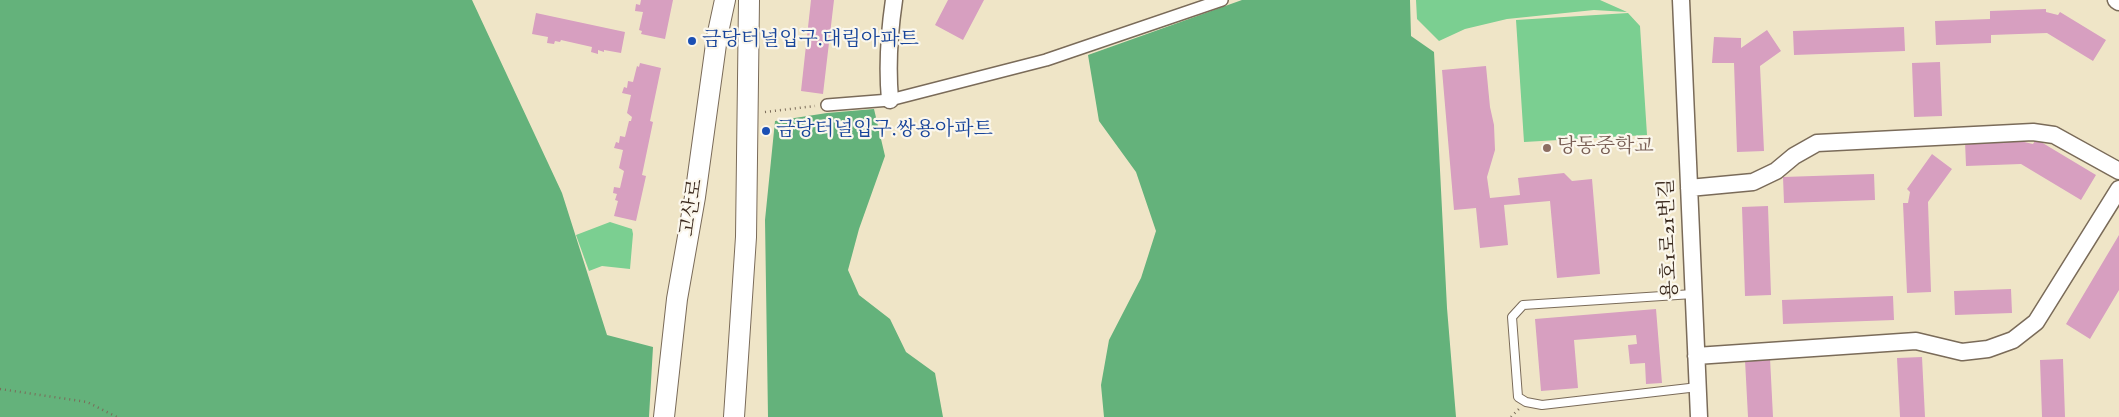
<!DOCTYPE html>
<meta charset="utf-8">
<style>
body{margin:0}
canvas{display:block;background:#efe5c7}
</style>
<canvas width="2119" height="417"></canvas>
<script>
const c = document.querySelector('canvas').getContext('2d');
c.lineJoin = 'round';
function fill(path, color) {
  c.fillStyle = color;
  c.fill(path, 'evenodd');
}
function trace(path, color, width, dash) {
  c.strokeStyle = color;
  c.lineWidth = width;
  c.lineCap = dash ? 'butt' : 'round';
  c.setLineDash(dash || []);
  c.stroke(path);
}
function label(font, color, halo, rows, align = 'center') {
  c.font = font + ' "IM FELL English","Noto Serif KR",serif';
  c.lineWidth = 4.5;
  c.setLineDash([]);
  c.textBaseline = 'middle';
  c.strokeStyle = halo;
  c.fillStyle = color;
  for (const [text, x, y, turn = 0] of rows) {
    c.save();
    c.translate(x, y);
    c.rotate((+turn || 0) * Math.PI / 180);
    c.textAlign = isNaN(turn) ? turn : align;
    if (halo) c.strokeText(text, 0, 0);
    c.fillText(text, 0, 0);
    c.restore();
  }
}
const green = new Path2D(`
 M 1416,0 L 1600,0 L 1627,12 L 1594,10 L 1507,19 L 1465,29 L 1439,41 L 1417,19 Z
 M 1628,13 L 1640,26 L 1647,135 L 1524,142 L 1516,20 Z
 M 610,222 L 632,229 L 633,234 L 630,269 L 602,266 L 589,271 L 576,235 Z`);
const forest = new Path2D(`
 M 0,0 L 472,0 L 562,193 L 607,335 L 653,347 L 649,417 L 0,417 Z
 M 1242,0 L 1410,0 L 1411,36 L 1434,52 L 1447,308 L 1456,417 L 1104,417 L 1101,385 L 1109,340 L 1141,278 L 1156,231 L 1136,172 L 1099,121 L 1088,55 Z
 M 874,109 L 885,156 L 859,229 L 848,270 L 859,295 L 890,319 L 906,352 L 935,373 L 943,417 L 768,417 L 765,220 L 775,121 L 827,113 Z`);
const building = new Path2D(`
 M 641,0 L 673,0 L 665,39 L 641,34 L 642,31 L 639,30 L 643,12 L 635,11 L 636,4 L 640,5 Z
 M 811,0 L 834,0 L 823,94 L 801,91 Z
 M 948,0 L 984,0 L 963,40 L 935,25 Z
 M 2046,9 L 2046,12 L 2058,15 L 2060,12 L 2106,40 L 2093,61 L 2047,33 L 1991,35 L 1991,43 L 1936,45 L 1935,21 L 1990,19 L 1990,11 Z
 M 536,13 L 625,32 L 621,53 L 604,50 L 604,52 L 598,50 L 598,54 L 591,52 L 592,47 L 561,40 L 560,42 L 555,41 L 554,44 L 547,43 L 548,37 L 532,34 Z
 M 1904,27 L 1905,51 L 1794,55 L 1793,31 Z
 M 1767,30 L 1781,51 L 1760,66 L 1764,151 L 1737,152 L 1734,63 L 1712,63 L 1714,37 L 1741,38 L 1741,48 Z
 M 1940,62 L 1942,116 L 1914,117 L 1912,63 Z
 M 640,63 L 661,68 L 650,121 L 653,122 L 642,175 L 646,176 L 636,221 L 614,216 L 618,201 L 615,200 L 617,194 L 613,193 L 614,187 L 620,188 L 624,171 L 619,168 L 623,150 L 614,148 L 616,142 L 619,143 L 620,136 L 625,137 L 629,121 L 631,121 L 632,117 L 627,113 L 631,95 L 622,93 L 624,87 L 627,88 L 628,81 L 633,82 L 637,66 L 639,67 Z
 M 1486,66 L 1490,107 L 1494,125 L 1495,150 L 1487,177 L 1490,198 L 1520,195 L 1518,178 L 1564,173 L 1572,181 L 1592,179 L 1600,274 L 1557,278 L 1550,201 L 1504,205 L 1508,245 L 1480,248 L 1476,208 L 1454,210 L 1442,70 Z
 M 2036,139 L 2096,175 L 2081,200 L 2021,164 L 1966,166 L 1965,141 L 2020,141 L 2033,144 Z
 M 1932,154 L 1952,169 L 1928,202 L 1931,292 L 1907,293 L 1903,203 L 1908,203 L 1910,192 L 1907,189 Z
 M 1874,174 L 1875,200 L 1784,203 L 1783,177 Z
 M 1768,206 L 1771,295 L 1745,296 L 1742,207 Z
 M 2119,235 L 2119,290 L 2090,339 L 2066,324 Z
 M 2011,289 L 2012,313 L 1955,315 L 1954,291 Z
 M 1893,296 L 1894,320 L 1783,324 L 1782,300 Z
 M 1656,309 L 1662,383 L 1646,384 L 1645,363 L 1630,364 L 1628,345 L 1637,344 L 1636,335 L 1574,340 L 1578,388 L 1541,391 L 1535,319 Z
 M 1922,357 L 1925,417 L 1900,417 L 1897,358 Z
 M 1770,358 L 1773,417 L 1748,417 L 1745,360 Z
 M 2063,359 L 2065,417 L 2042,417 L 2040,360 Z`);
const path = new Path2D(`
 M 765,112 L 815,106
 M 0,389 L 87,402 L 117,417
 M 1511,417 L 1519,409`);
const service = new Path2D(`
 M 1693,294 L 1523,305 L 1512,317 L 1518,397 L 1526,402 L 1542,405 L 1698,387`);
const pedestrian = new Path2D(`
 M 827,105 L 890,100 L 1046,60 L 1222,0`);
const minor = new Path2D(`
 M 1681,0 L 1699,417
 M 2116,0 L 2119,2
 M 890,100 C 887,66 889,34 894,0
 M 1689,188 L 1753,182 L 1776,171 L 1794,156 L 1817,143 L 2033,132 L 2054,135 L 2119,171
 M 1696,356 L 1916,341 L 1962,352 L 1988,349 L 2013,340 L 2036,322 L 2119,189`);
const tertiary = new Path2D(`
 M 664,417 L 677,299 L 695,197 L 717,37 L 725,0
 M 734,417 L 746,237 L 749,0`);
const markers = [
 [692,41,5,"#1a4fb4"],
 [766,131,5,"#1a4fb4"],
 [1547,148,5,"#8d6e63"]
];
const transitNames = [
 ["금당터널입구.대림아파트",702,41],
 ["금당터널입구.쌍용아파트",776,131]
];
const educationNames = [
 ["당동중학교",1557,148]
];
const streetNames = [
 ["고산로",693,208,-81],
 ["용호1로21번길",1670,239,-92]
];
fill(green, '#7bcf91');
fill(forest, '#64b27b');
fill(building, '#d79fc0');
trace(service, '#7a6b59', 10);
trace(pedestrian, '#7a6b59', 14);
trace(minor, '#7a6b59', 19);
trace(tertiary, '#7a6b59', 22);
trace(path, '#7a6b59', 2.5, [1, 4]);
trace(service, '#fff', 8);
trace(pedestrian, '#fff', 11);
trace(minor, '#fff', 16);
trace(tertiary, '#fff', 20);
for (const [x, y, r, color] of markers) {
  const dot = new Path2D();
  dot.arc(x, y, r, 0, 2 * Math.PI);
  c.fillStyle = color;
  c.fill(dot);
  trace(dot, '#fbf7ec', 2);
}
label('20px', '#164399', '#fbf7ec', transitNames, 'left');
label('20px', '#785e54', '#fbf7ec', educationNames, 'left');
label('20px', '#3b2a1e', '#fbf7ec', streetNames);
</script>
